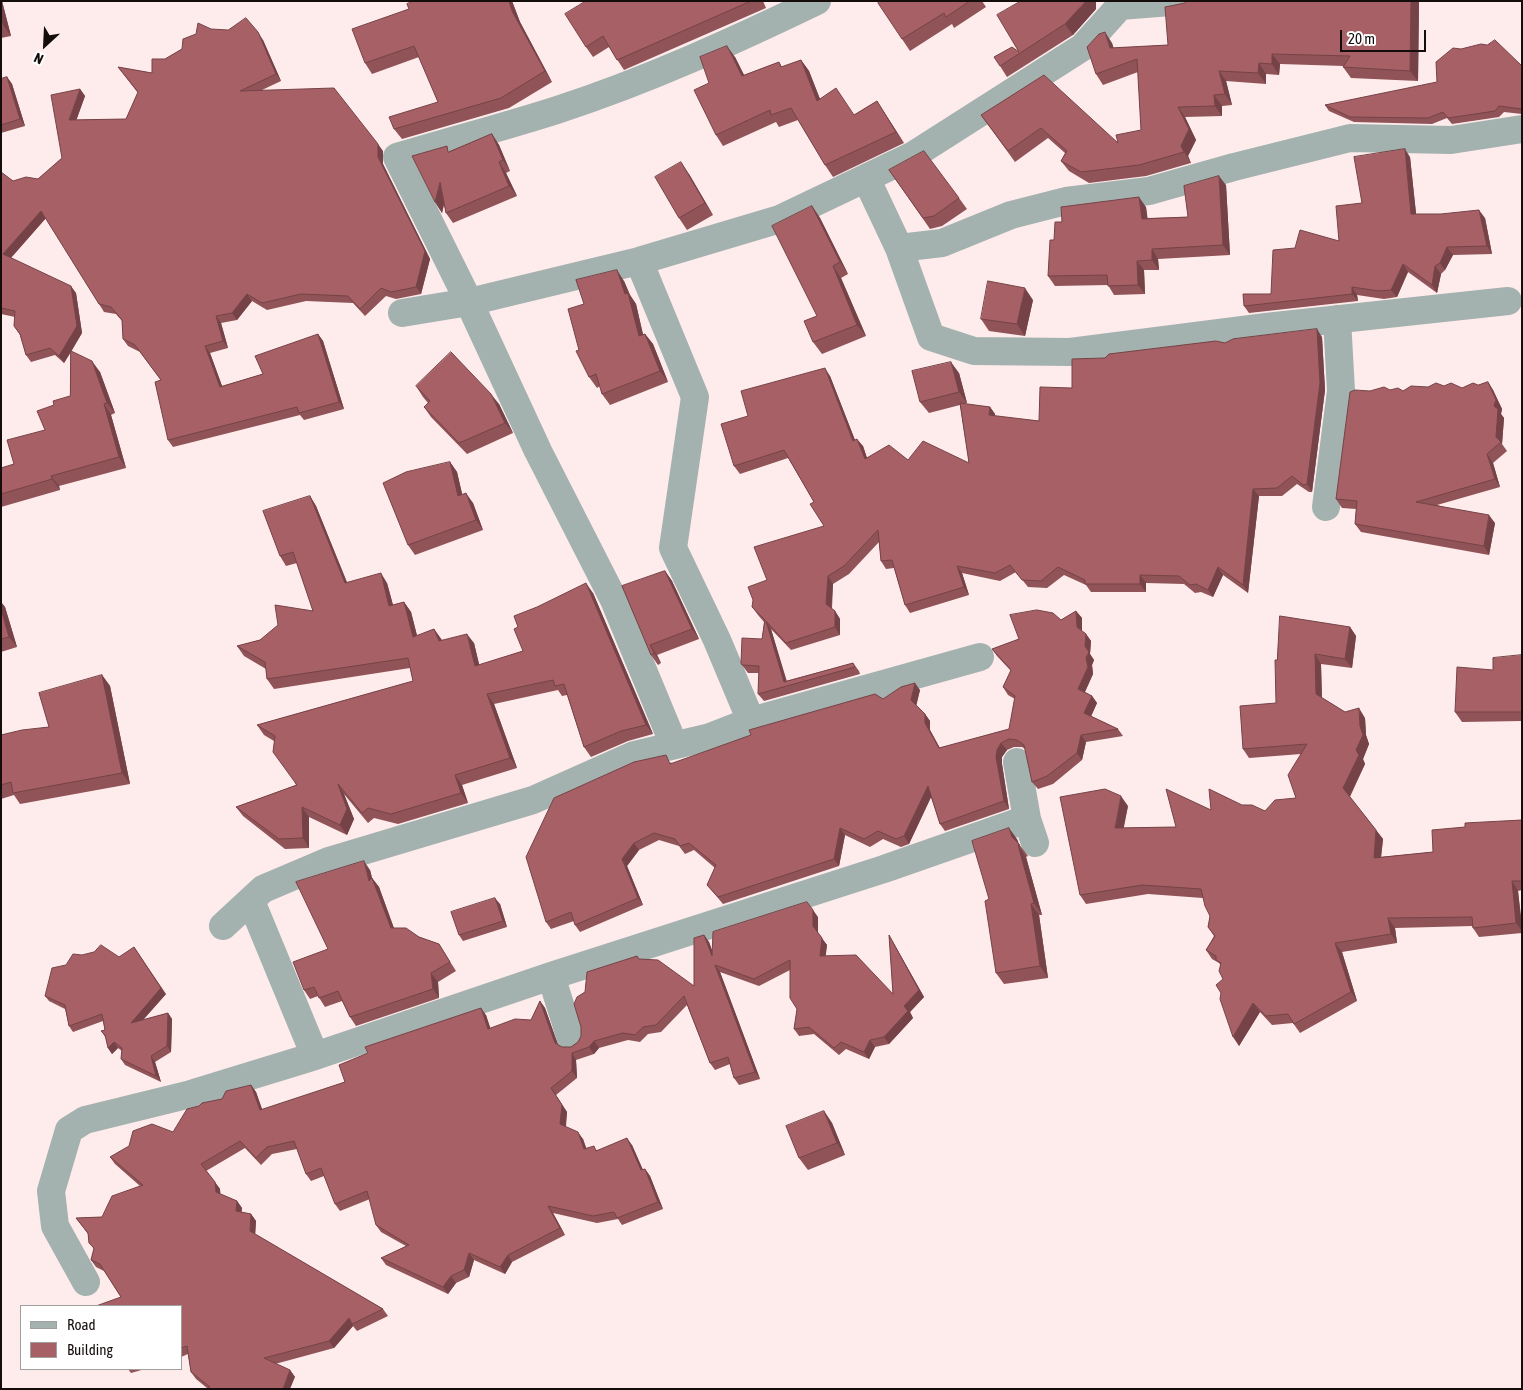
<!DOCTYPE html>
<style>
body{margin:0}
#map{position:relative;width:1523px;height:1390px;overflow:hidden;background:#feebeb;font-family:"Asap Condensed",sans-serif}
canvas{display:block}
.frame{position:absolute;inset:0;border:2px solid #150c0c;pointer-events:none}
.legend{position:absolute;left:20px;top:1305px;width:162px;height:65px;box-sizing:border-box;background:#fff;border:1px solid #a19e9e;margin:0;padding:6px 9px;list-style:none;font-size:15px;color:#150c0c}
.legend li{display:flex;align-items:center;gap:10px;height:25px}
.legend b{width:25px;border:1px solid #a19e9e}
.north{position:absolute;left:20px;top:20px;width:50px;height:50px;-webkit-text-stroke:4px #fff;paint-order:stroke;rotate:205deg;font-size:14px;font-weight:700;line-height:20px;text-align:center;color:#150c0c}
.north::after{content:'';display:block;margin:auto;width:18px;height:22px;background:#150c0c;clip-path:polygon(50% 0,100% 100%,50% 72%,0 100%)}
.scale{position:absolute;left:1340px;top:30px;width:86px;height:22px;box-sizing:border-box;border:2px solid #150c0c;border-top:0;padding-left:6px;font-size:15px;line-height:18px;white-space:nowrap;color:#150c0c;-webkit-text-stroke:4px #fff;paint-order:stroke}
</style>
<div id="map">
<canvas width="1523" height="1390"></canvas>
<div class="frame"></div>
<ul class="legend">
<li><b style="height:6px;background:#a3b1af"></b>Road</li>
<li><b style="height:14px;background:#a76065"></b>Building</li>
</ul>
<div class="north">N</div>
<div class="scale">20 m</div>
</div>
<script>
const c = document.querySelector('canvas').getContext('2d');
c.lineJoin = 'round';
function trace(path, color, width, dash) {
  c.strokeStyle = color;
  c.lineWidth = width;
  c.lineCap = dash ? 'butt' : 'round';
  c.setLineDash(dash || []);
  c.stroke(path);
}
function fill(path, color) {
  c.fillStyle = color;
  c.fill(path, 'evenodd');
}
const street = new Path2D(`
 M 866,178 L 899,248 L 931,337 L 974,351 L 1070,352 L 1266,327 L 1508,301
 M 899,248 L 942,243 L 1011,215 L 1066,201 L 1149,191 L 1234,167 L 1350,138 L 1451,140 L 1522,129
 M 639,261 L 695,397 L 673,548 L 717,640 L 751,721
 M 402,313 L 469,302 L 639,261 L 780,219 L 912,156 L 1083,47 L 1120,6 L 1183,1
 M 1326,507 L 1341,391 L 1337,319
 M 674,745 L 614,600 L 538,451 L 469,302 L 397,157 C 450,141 504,127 557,110 C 646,81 732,42 817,1
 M 1017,762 L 1027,819 L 1035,843
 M 251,901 L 315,1056
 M 223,926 L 263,889 L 329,861 L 533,800 L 634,755 L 710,737 L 751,721 L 980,657
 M 551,976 L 571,1039
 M 86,1282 L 55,1226 L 51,1191 L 69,1130 L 85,1120 L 191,1094 L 315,1056 L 551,976 L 884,869 L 1027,819`);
const wall = new Path2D(`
 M 1,1 L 2,1 L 11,36 L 1,38 Z
 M 414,1 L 512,1 L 520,22 L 552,82 L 509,108 L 402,139 L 394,129 L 438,102 L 419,57 L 372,74 L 365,63 L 409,9 Z
 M 586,1 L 763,1 L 766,8 L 624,70 L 609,47 L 593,57 L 586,47 Z
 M 881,1 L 982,1 L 986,7 L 954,28 L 952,24 L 910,51 L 902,39 Z
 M 1021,1 L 1096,9 L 1073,35 L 1007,77 L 1000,66 L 1019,52 Z
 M 1419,1 L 1418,81 L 1351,78 L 1343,67 L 1344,66 L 1280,64 L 1279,75 L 1266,74 L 1266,84 L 1226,81 L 1232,105 L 1222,106 L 1222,116 L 1185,117 L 1196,140 L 1188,156 L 1191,163 L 1146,176 L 1089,183 L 1069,171 L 1061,161 L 1065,153 L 1048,138 L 1015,162 L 981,115 L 1118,143 L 1141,130 L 1138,72 L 1103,85 L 1096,74 L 1112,43 L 1113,48 L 1168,45 L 1185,3 Z
 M 211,29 L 263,40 L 281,81 L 262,90 L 383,151 L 383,164 L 430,259 L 421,294 L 396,299 L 386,296 L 365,316 L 353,303 L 306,301 L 267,310 L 252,301 L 237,320 L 221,323 L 228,348 L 210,353 L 222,386 L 263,374 L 318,334 L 323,341 L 344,409 L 304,420 L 300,415 L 173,447 L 168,440 L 161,380 L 140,352 L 128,346 L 123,339 L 122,321 L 116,314 L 104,312 L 46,218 L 11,258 L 76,293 L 82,333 L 71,352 L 100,372 L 115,413 L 111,415 L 126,468 L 59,486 L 60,490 L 1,507 L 1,468 L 14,464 L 45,430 L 54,405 L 70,396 L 71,352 L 64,363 L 55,355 L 31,362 L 26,355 L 20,335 L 14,326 L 15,317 L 1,314 L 1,172 L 13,181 L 38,179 L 62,158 L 80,89 L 85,96 L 76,120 L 126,119 L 138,93 L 118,67 L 152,73 L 165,59 L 182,49 Z
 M 735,57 L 744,75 L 779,62 L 782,67 L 801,60 L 809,71 L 820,99 L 854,115 L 877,101 L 904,143 L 833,177 L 825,165 L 798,120 L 779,127 L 776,122 L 723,146 L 716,135 L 709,83 Z
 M 1522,66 L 1522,114 L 1504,112 L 1499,117 L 1452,124 L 1447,118 L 1432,124 L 1354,122 L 1329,111 L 1325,105 Z
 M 7,77 L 12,84 L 25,126 L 1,133 L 1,79 Z
 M 492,134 L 499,145 L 510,171 L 506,173 L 517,196 L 453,223 L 446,213 L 444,204 L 442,213 L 435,202 L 450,151 Z
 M 1410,157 L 1416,214 L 1485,218 L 1492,254 L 1453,255 L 1445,270 L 1441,274 L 1437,293 L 1408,272 L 1397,297 L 1384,299 L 1357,295 L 1358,301 L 1249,313 L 1244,306 L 1271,294 L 1295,248 L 1339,241 L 1362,203 Z
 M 889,170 L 959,198 L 967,209 L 942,226 L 930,229 Z
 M 689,174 L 713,215 L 687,230 L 679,218 Z
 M 1226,185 L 1230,255 L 1158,259 L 1159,270 L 1144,270 L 1145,294 L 1114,295 L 1108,285 L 1055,286 L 1048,276 L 1054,240 L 1062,222 L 1146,207 L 1147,218 L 1188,217 Z
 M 812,206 L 820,218 L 848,274 L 841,278 L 866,336 L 822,354 L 813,342 L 817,316 Z
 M 624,281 L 630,295 L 636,304 L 643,335 L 645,334 L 653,344 L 668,382 L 610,405 L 602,394 L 600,386 L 597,388 L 589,377 L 579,350 L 584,304 Z
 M 1033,300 L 1025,336 L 989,331 L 981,319 Z
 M 1322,337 L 1325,390 L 1312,492 L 1309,492 L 1297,484 L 1282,496 L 1259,496 L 1248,593 L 1223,575 L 1213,597 L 1201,592 L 1195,593 L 1184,584 L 1146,583 L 1146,592 L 1091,592 L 1086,585 L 1064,575 L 1047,588 L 1028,587 L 1016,572 L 1000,581 L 962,573 L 969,595 L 910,613 L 905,605 L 894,568 L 886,569 L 881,561 L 879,542 L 849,574 L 833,584 L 832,609 L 835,611 L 840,619 L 840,635 L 791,650 L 771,629 L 786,681 L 853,663 L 859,671 L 860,674 L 764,701 L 758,694 L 759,673 L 748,673 L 742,665 L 762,639 L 764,622 L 758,615 L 752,607 L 767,580 L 824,526 L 814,502 L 788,458 L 740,474 L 734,466 L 748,416 L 830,376 L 855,440 L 863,446 L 867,458 L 969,463 L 960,405 L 929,413 L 920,402 L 959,373 L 967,403 L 965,404 L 990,407 L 995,414 L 995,416 L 1039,421 L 1072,388 L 1105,358 L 1225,343 Z
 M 1488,382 L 1493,390 L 1502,409 L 1501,414 L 1504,418 L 1502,444 L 1507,451 L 1493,463 L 1500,487 L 1437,505 L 1495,523 L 1489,555 L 1361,532 L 1355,524 L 1356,509 L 1342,508 L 1336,499 L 1370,391 L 1390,390 L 1403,391 L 1428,387 L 1444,386 L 1462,388 L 1478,385 Z
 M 416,386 L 499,404 L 513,433 L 467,454 L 431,417 L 424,407 L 428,403 L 423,397 Z
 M 450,462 L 457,472 L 462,494 L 473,503 L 483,530 L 415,555 L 408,545 Z
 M 310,496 L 316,506 L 347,582 L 387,583 L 393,605 L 404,602 L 411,612 L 417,636 L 434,629 L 442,640 L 474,643 L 479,665 L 523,651 L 593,593 L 653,734 L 628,741 L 591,757 L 584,747 L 567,695 L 562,696 L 558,690 L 494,704 L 517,768 L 462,785 L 468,803 L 398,824 L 374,818 L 368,823 L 344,794 L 354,819 L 347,835 L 309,817 L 309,848 L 285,849 L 243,816 L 236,807 L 296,785 L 274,741 L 264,735 L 257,725 L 413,681 L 410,668 L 274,689 L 267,679 L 266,669 L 244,656 L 237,646 L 260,640 L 313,611 L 297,563 L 286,566 L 280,556 Z
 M 665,571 L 672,581 L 699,639 L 657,655 L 661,663 L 658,665 L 651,655 L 622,586 Z
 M 1,602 L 5,607 L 17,647 L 1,652 Z
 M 1076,611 L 1082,618 L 1082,631 L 1086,634 L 1091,641 L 1090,654 L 1094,660 L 1092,665 L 1093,674 L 1085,692 L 1092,696 L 1097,703 L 1091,716 L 1118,729 L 1123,736 L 1086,742 L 1082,760 L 1053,784 L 1038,789 L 1032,782 L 1025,749 L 1022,747 L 1014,747 L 1007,750 L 1002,757 L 1002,764 L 1009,809 L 945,831 L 940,824 L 931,797 L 909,844 L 901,847 L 883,839 L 870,847 L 845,835 L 839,866 L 723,904 L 707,885 L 715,868 L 694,850 L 685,854 L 679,846 L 659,840 L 639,850 L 627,866 L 643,905 L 580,932 L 575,925 L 574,921 L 551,929 L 546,922 L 671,762 L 672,764 L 883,699 L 920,690 L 916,705 L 925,714 L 930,721 L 930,730 L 940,748 L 1009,729 L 1015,699 L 1008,695 L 1003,687 L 1011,671 L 997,656 L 992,649 L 1019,639 L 1061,620 Z
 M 1350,627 L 1356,636 L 1352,668 L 1321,664 L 1322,698 L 1345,712 L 1365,718 L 1366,735 L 1369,744 L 1363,759 L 1365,764 L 1350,797 L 1383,839 L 1381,857 L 1433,852 L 1465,827 L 1522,820 L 1522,890 L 1518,891 L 1522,924 L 1522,933 L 1479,937 L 1473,928 L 1472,926 L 1395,928 L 1397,943 L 1342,952 L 1357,1001 L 1300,1033 L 1293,1023 L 1272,1025 L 1260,1012 L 1239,1046 L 1221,993 L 1223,979 L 1221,966 L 1219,963 L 1212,959 L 1206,950 L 1214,936 L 1208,927 L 1210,916 L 1203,898 L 1148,894 L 1086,904 L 1080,895 L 1128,806 L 1123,828 L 1176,827 L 1211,810 L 1242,805 L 1265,811 L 1296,798 L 1301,754 L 1249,758 L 1243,749 L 1276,703 L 1277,660 Z
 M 1522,655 L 1522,721 L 1462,722 L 1455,712 Z
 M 102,675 L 110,686 L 130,784 L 20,804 L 14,795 L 1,799 L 1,735 L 49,727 Z
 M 1017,839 L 1019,844 L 1028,856 L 1026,857 L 1042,915 L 1039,915 L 1048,978 L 1004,984 L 996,973 L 989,899 Z
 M 370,870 L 372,878 L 379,887 L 394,928 L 439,944 L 456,971 L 438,982 L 439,998 L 356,1026 L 350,1017 L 342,1001 L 325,1007 L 318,996 L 310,999 L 304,990 L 328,949 Z
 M 500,904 L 507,927 L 463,941 L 459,935 Z
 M 818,917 L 818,933 L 827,945 L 825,956 L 893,994 L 889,935 L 893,942 L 924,997 L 910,1012 L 913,1018 L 889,1044 L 875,1047 L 869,1059 L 846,1049 L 839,1055 L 814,1034 L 799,1036 L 794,1029 L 797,1009 L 790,970 L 759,986 L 720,972 L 760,1079 L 739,1085 L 734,1078 L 730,1064 L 715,1070 L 710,1063 L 687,1005 L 661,1032 L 648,1034 L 640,1042 L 628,1040 L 599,1048 L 594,1054 L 576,1060 L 577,1078 L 556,1095 L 567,1112 L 566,1127 L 583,1139 L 586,1148 L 597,1150 L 632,1145 L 643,1170 L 645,1169 L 650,1176 L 663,1209 L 622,1225 L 618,1219 L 597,1223 L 553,1213 L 565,1235 L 512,1262 L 505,1274 L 474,1260 L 469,1277 L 456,1283 L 448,1294 L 386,1265 L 381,1258 L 406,1246 L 381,1232 L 376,1225 L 370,1199 L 340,1211 L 335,1204 L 324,1176 L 311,1181 L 306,1174 L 297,1149 L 272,1154 L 261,1165 L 245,1148 L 206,1171 L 220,1189 L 220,1194 L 237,1201 L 242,1208 L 241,1212 L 251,1214 L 256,1221 L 255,1234 L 383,1309 L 388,1316 L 357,1331 L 353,1326 L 334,1348 L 275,1364 L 290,1370 L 295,1377 L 207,1388 L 196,1379 L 191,1372 L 188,1354 L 181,1357 L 181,1306 L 121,1297 L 104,1271 L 96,1267 L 91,1260 L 94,1249 L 89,1243 L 88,1234 L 76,1218 L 102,1217 L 140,1186 L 115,1164 L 110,1157 L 173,1132 L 222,1099 L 251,1085 L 256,1092 L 262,1110 L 345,1082 L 486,1015 L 490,1028 L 531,1020 L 540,1001 L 545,1008 L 558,1045 L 562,1047 L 571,1047 L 578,1042 L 639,959 L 694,986 L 704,935 L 709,942 L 712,951 Z
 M 166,994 L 143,1020 L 168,1013 L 172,1019 L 171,1052 L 155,1062 L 161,1082 L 125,1065 L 121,1059 L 122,1051 L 118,1048 L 112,1054 L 108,1048 L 106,1038 L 101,1031 L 105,1030 L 103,1021 L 73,1032 L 69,1026 L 65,1009 L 49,1001 L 45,996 Z
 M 824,1111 L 832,1123 L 845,1155 L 808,1170 L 799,1158 Z
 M 128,1369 L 145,1369 L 131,1373 Z`);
const shadedWall = new Path2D(`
 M 1,1 L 2,1 L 11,36 L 3,25 L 1,18 Z
 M 509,1 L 512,1 L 520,22 L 552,82 L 545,71 L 512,11 Z
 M 1086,1 L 1096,1 L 1096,9 L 1073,35 L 1065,24 Z
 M 1411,1 L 1419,1 L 1418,81 L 1410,71 Z
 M 258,32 L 263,40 L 281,81 L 276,74 Z
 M 1105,32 L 1112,43 L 1117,58 L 1110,48 Z
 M 727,46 L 735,57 L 750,87 L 742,76 Z
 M 1272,54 L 1280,64 L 1279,75 L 1272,64 Z
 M 801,60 L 809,71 L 825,112 L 817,101 Z
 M 1259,63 L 1266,74 L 1266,84 L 1258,73 Z
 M 1219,71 L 1226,81 L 1232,105 L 1225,94 Z
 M 7,77 L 12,84 L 25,126 L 20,119 Z
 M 80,89 L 85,96 L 74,127 L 69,120 Z
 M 1214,95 L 1222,106 L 1222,116 L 1215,106 Z
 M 877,101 L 884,112 L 904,143 L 896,132 Z
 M 1178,107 L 1185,117 L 1196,140 L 1188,156 L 1191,163 L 1184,152 L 1181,146 Z
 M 492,134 L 499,145 L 510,171 L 503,160 Z
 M 378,144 L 383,151 L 383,164 L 430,259 L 421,294 L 416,287 L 378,157 Z
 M 1405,149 L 1410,157 L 1417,222 L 1411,214 Z
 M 499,162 L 506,173 L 517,196 L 509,186 Z
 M 681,162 L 689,174 L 713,215 L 705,203 Z
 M 1219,176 L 1226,185 L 1230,255 L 1223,245 Z
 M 440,182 L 447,192 L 442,213 L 435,202 Z
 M 1139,197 L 1146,207 L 1149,228 L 1142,219 Z
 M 812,206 L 820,218 L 848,274 L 840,262 Z
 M 1479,210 L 1485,218 L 1492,254 L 1487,246 Z
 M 41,211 L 46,218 L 8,261 L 3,254 Z
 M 1447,247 L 1453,255 L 1445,270 L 1440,263 Z
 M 1152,249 L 1158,259 L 1159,270 L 1152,260 Z
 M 1137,261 L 1144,270 L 1145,294 L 1138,285 Z
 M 1403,264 L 1408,272 L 1397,297 L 1391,290 Z
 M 833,266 L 841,278 L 866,336 L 857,325 Z
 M 1435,266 L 1441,274 L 1437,293 L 1432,285 Z
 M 617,270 L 624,281 L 630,295 L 636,304 L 646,347 L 639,336 Z
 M 71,286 L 76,293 L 82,333 L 64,363 L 59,356 Z
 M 1352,287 L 1357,295 L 1358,301 L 1352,294 Z
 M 1025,288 L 1033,300 L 1025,336 L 1017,324 Z
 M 247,294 L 252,301 L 237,320 L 232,313 Z
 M 216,316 L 221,323 L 228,348 L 223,341 Z
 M 1317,329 L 1322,337 L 1325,390 L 1312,492 L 1307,484 Z
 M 318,334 L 323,341 L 344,409 L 339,402 Z
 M 645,334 L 653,344 L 668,382 L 660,371 Z
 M 205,346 L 210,353 L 225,394 L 220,387 Z
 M 92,361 L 100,372 L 115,413 L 107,403 Z
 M 951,362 L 959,373 L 967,403 L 959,392 Z
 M 825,368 L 830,376 L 858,448 L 853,441 Z
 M 1488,382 L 1493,390 L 1502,409 L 1501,414 L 1504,418 L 1502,444 L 1496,437 L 1494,406 Z
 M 491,394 L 499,404 L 513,433 L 505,423 Z
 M 104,404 L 111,415 L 126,468 L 119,457 Z
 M 990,407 L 995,414 L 995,423 L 989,415 Z
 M 857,439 L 863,446 L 870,467 L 865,459 Z
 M 1487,454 L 1493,463 L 1500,487 L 1495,479 Z
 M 450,462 L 457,472 L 465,506 L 458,496 Z
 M 51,476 L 59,486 L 60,490 L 52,479 Z
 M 1253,489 L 1259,496 L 1248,593 L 1243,585 Z
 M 466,493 L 473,503 L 483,530 L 476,520 Z
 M 310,496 L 316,506 L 351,593 L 345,583 Z
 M 1489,515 L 1495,523 L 1489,555 L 1484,546 Z
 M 957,566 L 962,573 L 969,595 L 964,587 Z
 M 1218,567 L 1223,575 L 1213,597 L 1208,590 Z
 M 665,571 L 672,581 L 699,639 L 692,629 Z
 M 381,573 L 387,583 L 396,616 L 389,606 Z
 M 1140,575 L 1146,583 L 1146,592 L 1140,584 Z
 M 828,576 L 833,584 L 831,612 L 826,604 Z
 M 586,583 L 593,593 L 653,734 L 646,725 Z
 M 1,602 L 5,607 L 17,647 L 9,637 L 1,609 Z
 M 404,602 L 411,612 L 420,647 L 413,637 Z
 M 835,611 L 840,619 L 840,635 L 835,627 Z
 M 1076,611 L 1082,618 L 1082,635 L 1077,627 Z
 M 766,621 L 771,629 L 788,685 L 784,682 Z
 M 1350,627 L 1356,636 L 1352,668 L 1345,659 Z
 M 434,629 L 441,639 L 446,651 L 439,641 Z
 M 467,634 L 474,643 L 482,676 L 475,666 Z
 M 1086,634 L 1091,641 L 1090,654 L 1094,660 L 1092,665 L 1093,674 L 1083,696 L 1078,689 L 1085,646 Z
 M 650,645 L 657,655 L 661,663 L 654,653 Z
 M 1315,654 L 1321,664 L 1322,703 L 1316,694 Z
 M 102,675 L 110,686 L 130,784 L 122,773 Z
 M 915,683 L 920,690 L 916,707 L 911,700 Z
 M 487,694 L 494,704 L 517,768 L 510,758 Z
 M 1092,696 L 1097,703 L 1089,721 L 1084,713 Z
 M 1359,708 L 1365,718 L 1366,735 L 1369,744 L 1363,759 L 1365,764 L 1349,797 L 1343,788 L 1360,726 Z
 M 925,714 L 930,721 L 930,730 L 944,756 L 939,748 L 925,723 Z
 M 1081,735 L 1086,742 L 1082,760 L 1077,753 Z
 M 1001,743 L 1007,750 L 1002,757 L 1002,764 L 1009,809 L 1004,801 L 996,757 L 997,750 Z
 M 455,775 L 462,785 L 468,803 L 461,793 Z
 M 338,784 L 344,794 L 354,819 L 347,835 L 340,825 Z
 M 928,786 L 933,793 L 909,844 L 904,836 Z
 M 1121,796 L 1128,806 L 1122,837 L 1115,828 Z
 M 302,807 L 309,817 L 309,848 L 303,838 Z
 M 840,828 L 845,835 L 839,866 L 834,859 Z
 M 1009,828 L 1017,839 L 1019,845 L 1012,837 Z
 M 1376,830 L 1383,839 L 1380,867 L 1374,858 Z
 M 634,843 L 639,850 L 627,866 L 643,905 L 638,898 L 622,859 Z
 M 1018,845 L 1026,857 L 1042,915 L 1034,903 Z
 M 364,861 L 370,870 L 372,878 L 379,887 L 397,937 L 391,928 L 369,881 Z
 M 1512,881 L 1518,891 L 1522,931 L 1516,923 Z
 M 495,898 L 500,904 L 507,927 L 503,921 Z
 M 1031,904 L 1039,915 L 1048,978 L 1040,966 Z
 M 813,910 L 818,917 L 818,933 L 827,945 L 825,963 L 820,956 L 813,926 Z
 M 1388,918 L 1395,928 L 1397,943 L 1391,934 Z
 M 704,935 L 709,942 L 717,963 L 712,956 Z
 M 889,935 L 893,942 L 924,997 L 910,1012 L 913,1018 L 889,1044 L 884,1037 L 904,1006 Z
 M 1335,943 L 1342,952 L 1357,1001 L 1351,992 Z
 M 134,947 L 166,994 L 135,1029 L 131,1023 Z
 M 715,965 L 720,972 L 760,1079 L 755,1072 Z
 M 431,973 L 438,982 L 439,998 L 433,989 Z
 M 540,1001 L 545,1008 L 560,1050 L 555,1043 Z
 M 1253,1003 L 1260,1012 L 1239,1046 L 1233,1037 Z
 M 481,1008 L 486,1015 L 493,1036 L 488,1029 Z
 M 168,1013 L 172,1019 L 171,1052 L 167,1046 Z
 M 870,1040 L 875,1047 L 869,1059 L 864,1052 Z
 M 594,1041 L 599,1048 L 594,1054 L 589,1047 Z
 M 114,1042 L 118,1048 L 112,1054 L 108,1048 Z
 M 572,1053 L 576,1060 L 577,1078 L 572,1071 Z
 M 151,1056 L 155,1062 L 161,1082 L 156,1076 Z
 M 251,1085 L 256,1092 L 265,1117 L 260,1110 Z
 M 551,1088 L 567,1112 L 565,1131 L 560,1124 Z
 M 824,1111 L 832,1123 L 845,1155 L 837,1143 Z
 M 578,1132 L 583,1139 L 589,1156 L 584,1149 Z
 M 627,1138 L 632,1145 L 646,1177 L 641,1170 Z
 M 645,1169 L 650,1176 L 663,1209 L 658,1202 Z
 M 215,1182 L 220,1189 L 221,1199 L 216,1192 Z
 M 237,1201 L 242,1208 L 241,1218 L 236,1211 Z
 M 548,1206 L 553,1213 L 565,1235 L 560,1228 Z
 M 251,1214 L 256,1221 L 255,1238 L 250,1231 Z
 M 469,1253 L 474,1260 L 469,1277 L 464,1270 Z
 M 508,1255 L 512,1262 L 505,1274 L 500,1267 Z
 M 451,1276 L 456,1283 L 448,1294 L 443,1287 Z
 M 349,1318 L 353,1326 L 334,1348 L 329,1341 Z
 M 290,1370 L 295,1377 L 290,1389 L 283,1389 Z`);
const building = new Path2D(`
 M 414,1 L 509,1 L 512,11 L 545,71 L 501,98 L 394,129 L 389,117 L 438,102 L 414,46 L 365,63 L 352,29 L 409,9 L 407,4 Z
 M 586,1 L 751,1 L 617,60 L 603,36 L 586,47 L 565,14 Z
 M 881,1 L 970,1 L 946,17 L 944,13 L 902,39 L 878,3 Z
 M 1021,1 L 1086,1 L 1065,24 L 1000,66 L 994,57 L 1012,47 L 1019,52 L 997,15 Z
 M 1186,1 L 1411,1 L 1410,71 L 1343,67 L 1350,56 L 1272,54 L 1272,64 L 1259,63 L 1258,73 L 1219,71 L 1225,94 L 1214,95 L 1215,106 L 1178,107 L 1189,129 L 1181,146 L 1184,152 L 1139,165 L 1081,172 L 1061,161 L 1067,151 L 1041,128 L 1008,151 L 981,115 L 1044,75 L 1118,143 L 1116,135 L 1141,130 L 1137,59 L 1096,74 L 1087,47 L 1099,34 L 1105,32 L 1110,48 L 1168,45 L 1165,7 L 1185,3 Z
 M 246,18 L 258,32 L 276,74 L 240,91 L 334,88 L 378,144 L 378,157 L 425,251 L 416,287 L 391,292 L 381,288 L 360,309 L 348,296 L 301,294 L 262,303 L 247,294 L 232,313 L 216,316 L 223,341 L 205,346 L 220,387 L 263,374 L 255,356 L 318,334 L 339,402 L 299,413 L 297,407 L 168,440 L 155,382 L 161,380 L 135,345 L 123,339 L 122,320 L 111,307 L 99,304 L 41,211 L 3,254 L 71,286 L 77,326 L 59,356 L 50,348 L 26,355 L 20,334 L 14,326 L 15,311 L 1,308 L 1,172 L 13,181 L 26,177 L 38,179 L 62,158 L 51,95 L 80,89 L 69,120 L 126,119 L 138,92 L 118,67 L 152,73 L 152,59 L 165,59 L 182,49 L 183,39 L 196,34 L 198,23 L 211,29 L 228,30 Z
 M 1495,40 L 1522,66 L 1522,109 L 1499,106 L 1495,111 L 1448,118 L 1443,112 L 1428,118 L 1350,117 L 1325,105 L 1437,82 L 1436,62 L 1453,48 L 1461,49 L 1481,44 L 1487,45 Z
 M 727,46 L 742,76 L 779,62 L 781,67 L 801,60 L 817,101 L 836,88 L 854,115 L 877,101 L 896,132 L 825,165 L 791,108 L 771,115 L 770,110 L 716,135 L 694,90 L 709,83 L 700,57 Z
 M 7,77 L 20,119 L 1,125 L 1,79 Z
 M 492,134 L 503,160 L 499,162 L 509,186 L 446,213 L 440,182 L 435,202 L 412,156 L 447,146 L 448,152 Z
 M 1405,149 L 1411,214 L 1441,214 L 1479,210 L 1487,246 L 1447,247 L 1440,263 L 1435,266 L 1432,285 L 1403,264 L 1391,290 L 1379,291 L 1352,287 L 1352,294 L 1244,306 L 1243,294 L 1271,294 L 1273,250 L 1295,248 L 1300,230 L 1339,241 L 1336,206 L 1362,203 L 1354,157 Z
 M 924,151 L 959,198 L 934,216 L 923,218 L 889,170 Z
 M 681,162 L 705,203 L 679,218 L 655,177 Z
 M 1219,176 L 1223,245 L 1152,249 L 1152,260 L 1137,261 L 1138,285 L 1108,286 L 1107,275 L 1048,276 L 1050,240 L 1054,240 L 1055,222 L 1062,222 L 1061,207 L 1139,197 L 1142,219 L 1188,217 L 1184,186 Z
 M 812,206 L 840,262 L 833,266 L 857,325 L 813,342 L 804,321 L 817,316 L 772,226 Z
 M 617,270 L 625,294 L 628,293 L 639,336 L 645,334 L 660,371 L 602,394 L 596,374 L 589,377 L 576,351 L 579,350 L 568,309 L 584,304 L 576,280 Z
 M 988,281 L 1025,288 L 1017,324 L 981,319 Z
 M 1317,329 L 1320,383 L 1307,484 L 1303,485 L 1292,476 L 1277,488 L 1253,489 L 1243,585 L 1218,567 L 1208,590 L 1196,584 L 1190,585 L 1179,576 L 1140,575 L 1140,584 L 1085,584 L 1085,580 L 1058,567 L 1041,581 L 1022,580 L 1010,565 L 995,573 L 957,566 L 964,587 L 905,605 L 892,560 L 881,561 L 878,530 L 844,566 L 828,576 L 826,604 L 835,611 L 835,627 L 786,643 L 766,621 L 784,682 L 853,663 L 855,667 L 758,694 L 759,666 L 742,665 L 741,663 L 742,638 L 762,639 L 765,620 L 752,607 L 753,600 L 748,587 L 767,580 L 754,547 L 824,526 L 810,504 L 814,502 L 784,450 L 734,466 L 721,424 L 748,416 L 741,391 L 825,368 L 853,441 L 857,439 L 865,459 L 889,445 L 908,460 L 923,441 L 969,463 L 960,403 L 990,407 L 989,415 L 1039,421 L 1040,387 L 1072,388 L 1072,359 L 1105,358 L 1109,354 L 1216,341 L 1225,343 L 1233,339 Z
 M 71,351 L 92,361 L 107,403 L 104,404 L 119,457 L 51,476 L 52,479 L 1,494 L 1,468 L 14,464 L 7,440 L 45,430 L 37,411 L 54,405 L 53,401 L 70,396 Z
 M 451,352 L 491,394 L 505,423 L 459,443 L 424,407 L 430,401 L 416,386 Z
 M 951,362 L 959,392 L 920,402 L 912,371 Z
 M 1488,382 L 1496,400 L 1494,406 L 1498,409 L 1496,437 L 1501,442 L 1487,454 L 1495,479 L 1416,502 L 1489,515 L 1484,546 L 1355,524 L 1357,501 L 1336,499 L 1350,392 L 1355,390 L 1370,391 L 1384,387 L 1390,390 L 1398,388 L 1403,391 L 1411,386 L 1428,387 L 1436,383 L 1444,386 L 1451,383 L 1462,388 L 1473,383 L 1478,385 Z
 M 450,462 L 458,496 L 466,493 L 476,520 L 408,545 L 383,483 L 406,472 Z
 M 310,496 L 345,583 L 381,573 L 389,606 L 404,602 L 413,637 L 434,629 L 439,641 L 467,634 L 475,666 L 523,651 L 514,629 L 518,627 L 514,616 L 537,607 L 586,583 L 646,725 L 621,731 L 584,747 L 564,684 L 555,686 L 553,680 L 487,694 L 510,758 L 455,775 L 461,793 L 391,814 L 368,808 L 362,813 L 338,784 L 347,809 L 340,825 L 302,807 L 303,838 L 279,839 L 236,807 L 297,785 L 273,752 L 275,736 L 257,725 L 413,681 L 408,658 L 267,679 L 265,662 L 237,646 L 260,640 L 278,625 L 275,605 L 313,611 L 293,552 L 280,556 L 263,511 Z
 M 665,571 L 692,629 L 650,645 L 654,653 L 651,655 L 622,586 Z
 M 1,609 L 9,637 L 1,639 Z
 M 1037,610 L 1053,613 L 1061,620 L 1076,611 L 1077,627 L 1086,634 L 1085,646 L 1089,652 L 1086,658 L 1088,667 L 1078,689 L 1092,696 L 1084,713 L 1118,729 L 1081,735 L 1077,753 L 1047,776 L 1032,782 L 1024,745 L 1017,740 L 1009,739 L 1001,743 L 997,750 L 996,757 L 1004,801 L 940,824 L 928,786 L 904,836 L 896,839 L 878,831 L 864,839 L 840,828 L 834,859 L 718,897 L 707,885 L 716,865 L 689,843 L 680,846 L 675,839 L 654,833 L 634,843 L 622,859 L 638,898 L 575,925 L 571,912 L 546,922 L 526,857 L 554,798 L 634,762 L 666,755 L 670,764 L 751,735 L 749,730 L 875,694 L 883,699 L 901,687 L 915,683 L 911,700 L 925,714 L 925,723 L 939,748 L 1009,729 L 1015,696 L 1003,687 L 1011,670 L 992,649 L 1019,639 L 1010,615 Z
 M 1280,616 L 1350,627 L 1345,659 L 1315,654 L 1316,694 L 1345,712 L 1359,708 L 1360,726 L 1363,735 L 1356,750 L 1359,755 L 1343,788 L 1376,830 L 1374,858 L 1433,852 L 1432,830 L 1465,827 L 1465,823 L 1522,820 L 1522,881 L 1512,881 L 1516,923 L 1473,928 L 1472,917 L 1388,918 L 1391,934 L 1335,943 L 1351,992 L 1294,1024 L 1288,1014 L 1266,1016 L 1253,1003 L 1233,1037 L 1220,999 L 1221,993 L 1216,985 L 1223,979 L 1219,971 L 1221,963 L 1216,960 L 1216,956 L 1206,950 L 1215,936 L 1208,927 L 1210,916 L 1205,906 L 1201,889 L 1142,885 L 1080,895 L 1060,797 L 1105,789 L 1121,796 L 1115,828 L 1176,827 L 1166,789 L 1211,810 L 1209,789 L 1242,805 L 1252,805 L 1265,811 L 1275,800 L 1296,798 L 1288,775 L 1307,744 L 1243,749 L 1240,706 L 1276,703 L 1275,660 L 1277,660 Z
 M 1522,655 L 1522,712 L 1455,712 L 1457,667 L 1493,670 L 1493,658 Z
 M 102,675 L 122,773 L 13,793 L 11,782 L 1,785 L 1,735 L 22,730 L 49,727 L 39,693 Z
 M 1009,828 L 1012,837 L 1020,845 L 1018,845 L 1034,903 L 1031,904 L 1040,966 L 996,973 L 985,901 L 989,899 L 972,841 Z
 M 364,861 L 369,881 L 372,878 L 391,928 L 406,928 L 419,937 L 439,944 L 450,962 L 431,973 L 433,989 L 350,1017 L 338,991 L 319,998 L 314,987 L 304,990 L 293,962 L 328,949 L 296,882 Z
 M 495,898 L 503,921 L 459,935 L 451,912 Z
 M 807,902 L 813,910 L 813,926 L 822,938 L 820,956 L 856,955 L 893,994 L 889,935 L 919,990 L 904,1006 L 908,1011 L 884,1037 L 870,1040 L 864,1052 L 841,1042 L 834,1048 L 809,1027 L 794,1029 L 797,1009 L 790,998 L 790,960 L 754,979 L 715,965 L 755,1072 L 734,1078 L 728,1057 L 710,1063 L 684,996 L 656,1025 L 643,1027 L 635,1035 L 623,1033 L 594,1041 L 589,1047 L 572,1053 L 572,1071 L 551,1088 L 562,1105 L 560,1124 L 578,1132 L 584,1149 L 594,1146 L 596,1151 L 627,1138 L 641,1170 L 645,1169 L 658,1202 L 617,1218 L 614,1212 L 593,1216 L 548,1206 L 560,1228 L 508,1255 L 500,1267 L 469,1253 L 464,1270 L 451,1276 L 443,1287 L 381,1258 L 409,1245 L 376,1225 L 367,1191 L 335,1204 L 321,1168 L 306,1174 L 294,1141 L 267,1147 L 256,1158 L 240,1141 L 201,1164 L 215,1182 L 216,1192 L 237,1201 L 236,1211 L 251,1214 L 250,1231 L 383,1309 L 352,1324 L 349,1318 L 329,1341 L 264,1358 L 290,1370 L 283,1389 L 206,1389 L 210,1387 L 191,1372 L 187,1346 L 181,1348 L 181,1306 L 96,1306 L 121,1297 L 100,1264 L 91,1260 L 94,1248 L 89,1243 L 88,1233 L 76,1218 L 102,1217 L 112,1196 L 143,1185 L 110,1157 L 129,1146 L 133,1131 L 152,1124 L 173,1132 L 187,1109 L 199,1106 L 202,1103 L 222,1099 L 226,1091 L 251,1085 L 260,1110 L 345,1082 L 339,1065 L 368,1053 L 365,1047 L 481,1008 L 488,1029 L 515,1019 L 531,1020 L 540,1001 L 555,1043 L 562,1047 L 571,1047 L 578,1042 L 581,1036 L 581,1027 L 574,1004 L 577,997 L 585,992 L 587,972 L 637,956 L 639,959 L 658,960 L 694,986 L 694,938 L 704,935 L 712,956 L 713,932 Z
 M 101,945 L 119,957 L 134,947 L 161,988 L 131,1023 L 168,1013 L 167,1046 L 151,1056 L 156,1076 L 121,1059 L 122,1048 L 114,1042 L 108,1048 L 105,1035 L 101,1031 L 105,1030 L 102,1014 L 69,1026 L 65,1005 L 45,996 L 52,968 L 66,965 L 73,954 L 82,955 L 94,952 Z
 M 824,1111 L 837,1143 L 799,1158 L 786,1126 Z`);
trace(street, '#a3b1af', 28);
fill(wall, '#905357');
fill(shadedWall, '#754347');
fill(building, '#a76065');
trace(building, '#754347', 1);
</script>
